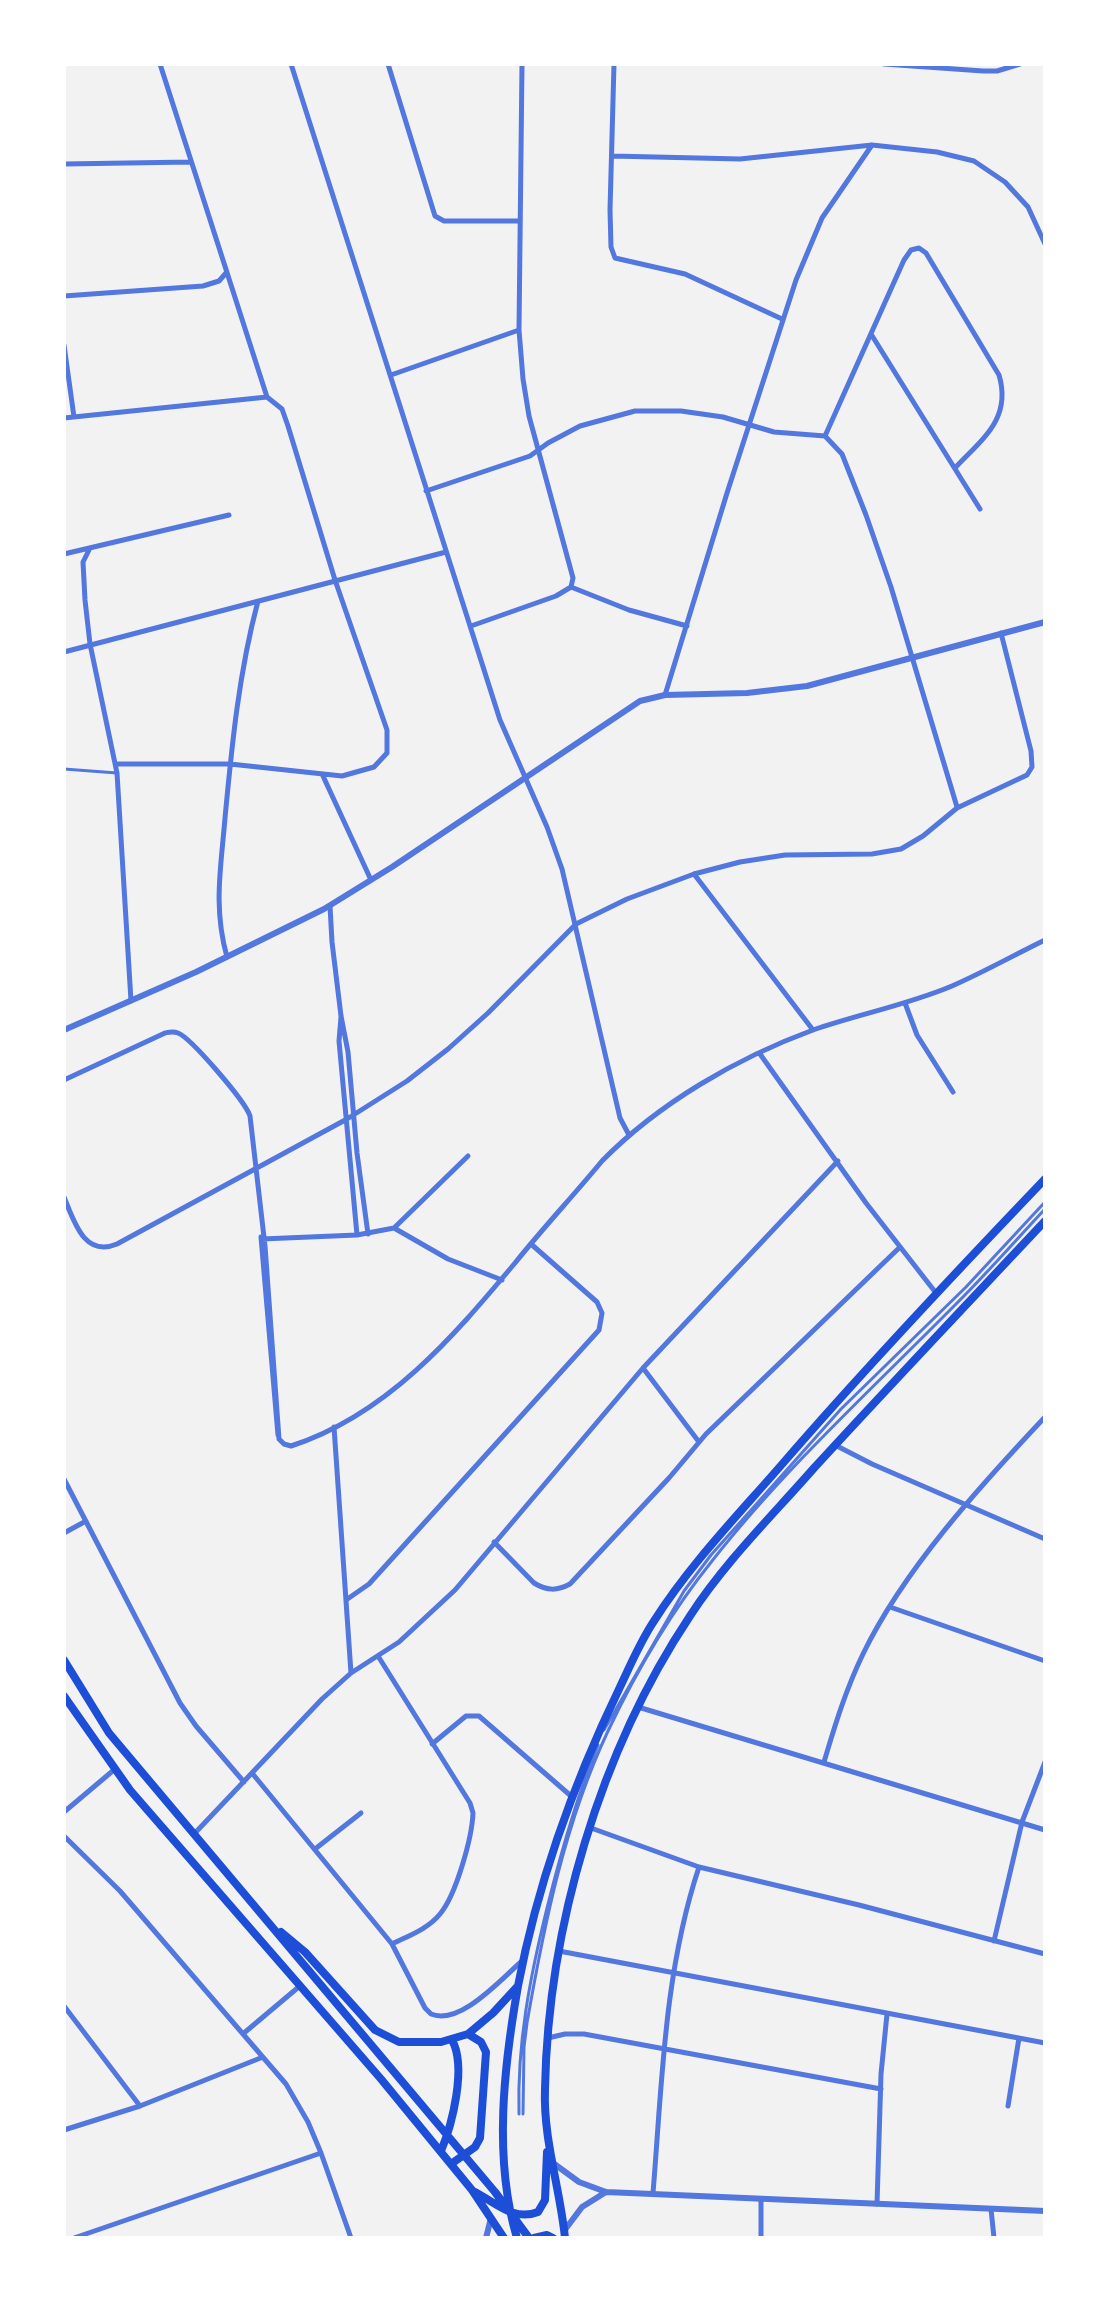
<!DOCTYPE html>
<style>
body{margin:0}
#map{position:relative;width:1109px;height:2302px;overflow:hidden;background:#f2f2f2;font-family:Arial,sans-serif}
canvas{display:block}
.frame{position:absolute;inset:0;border:66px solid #fff;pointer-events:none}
</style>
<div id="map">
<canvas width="1109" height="2302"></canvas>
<div class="frame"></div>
</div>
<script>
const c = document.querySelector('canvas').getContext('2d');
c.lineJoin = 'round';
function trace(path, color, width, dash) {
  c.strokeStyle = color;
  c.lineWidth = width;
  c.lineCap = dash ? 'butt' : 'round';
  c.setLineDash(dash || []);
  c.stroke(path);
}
const service = new Path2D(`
 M 64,769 L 117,773
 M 604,1730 L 684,1591 L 711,1555 L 841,1409 L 966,1287 L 1045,1202
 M 519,2114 C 517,2043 530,1977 547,1908 C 561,1852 576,1798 598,1745
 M 523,2114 L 524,2047 L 527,2023 C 544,1925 565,1822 608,1731 C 636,1672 671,1612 712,1561 C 786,1467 874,1387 958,1302 C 988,1272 1016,1240 1045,1209`);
const minor = new Path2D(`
 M 291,64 L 500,720 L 547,827 L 562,869 L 620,1118 L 629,1135
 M 388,64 L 435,216 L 444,221 L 519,221
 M 614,64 L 610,210 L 611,247 L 615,258 L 685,274 L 782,319
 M 884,64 L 983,71 L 997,71 L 1020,64
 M 612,156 L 740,159 L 872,145 L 937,152 L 974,161 L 1005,182 L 1028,207 L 1045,244
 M 64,164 L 190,162
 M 64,296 L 203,286 L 219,281 L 226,273
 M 871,334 L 980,509
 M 64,345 L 74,417
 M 391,375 L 519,330
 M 64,418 L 267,397
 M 825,436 L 904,260 L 911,250 L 919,248 L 926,253 L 999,375 C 1012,419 982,439 955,468
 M 426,491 L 530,456 L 548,443 L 580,426 L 635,411 L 681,411 L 723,417 L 774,432 L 825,436 L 842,454 L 866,515 L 891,587 L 957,807
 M 89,550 L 83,562 L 85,600 L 90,644 L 117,773 L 131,1001
 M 64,554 L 229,515
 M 571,587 L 629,610 L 687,626
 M 471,626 L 556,596 L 571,587 L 573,578 L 529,416 L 523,379 L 519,330 L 522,64
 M 64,652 L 446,552
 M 665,695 L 727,493 L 796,280 L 822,218 L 872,145
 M 116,764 L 230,764 L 342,776 L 374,767 L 387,753 L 387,730 L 335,580 L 288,426 L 282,409 L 267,397 L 160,64
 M 323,776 L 371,880
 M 694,874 L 813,1030
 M 330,906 L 332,942 L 341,1016 L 348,1052 L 357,1153 L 368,1234
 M 227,957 C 213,907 221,868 225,818 C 232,744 239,672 258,601
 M 905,1003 L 917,1035 L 953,1092
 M 341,1017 L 339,1041 L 357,1235
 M 760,1054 L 866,1203 L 936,1293
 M 64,1080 L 165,1033 C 170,1032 173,1031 178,1033 C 191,1038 245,1101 250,1116 L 265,1246 L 279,1439
 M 64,1197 C 74,1221 84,1258 117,1244 L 347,1119 L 407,1081 L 448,1049 L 488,1013 L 576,924 L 627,899 L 694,874 L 740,862 L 785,855 L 872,854 L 901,849 L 923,836 L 957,808 L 1027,775 L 1032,767 L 1031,751 L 1001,633
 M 394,1228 L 448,1259 L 502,1280
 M 261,1237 L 278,1435
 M 262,1239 L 357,1235 L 394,1228 L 468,1156
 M 643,1368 L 699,1442
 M 334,1427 L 351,1673
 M 279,1439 L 284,1444 L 291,1446 C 387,1415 453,1337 515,1263 C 543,1228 574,1195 602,1161 C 659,1103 737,1058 813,1030 C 859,1014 907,1005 952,986 C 984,972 1014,955 1045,940
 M 835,1445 L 872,1464 L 1045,1539
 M 64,1479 L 180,1703 L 196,1726 L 244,1782
 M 64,1533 L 86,1521
 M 494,1542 L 534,1583 C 547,1591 557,1591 570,1584 L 669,1478 L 706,1434 L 899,1248
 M 346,1600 L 369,1584 L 599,1330 L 602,1313 L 597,1302 L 531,1244
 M 890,1607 L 1045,1661
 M 378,1656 L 470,1803 L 473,1813 C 472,1838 456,1895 440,1914 C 428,1929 408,1936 392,1944
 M 638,1707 L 1045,1830
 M 432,1744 L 466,1716 L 479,1716 L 571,1796
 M 824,1762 C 835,1725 846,1689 863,1654 C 904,1569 981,1485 1045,1417
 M 252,1773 L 392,1944 L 425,2008 L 431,2014 C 460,2026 501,1979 521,1962
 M 64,1812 L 115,1769
 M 591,1828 L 699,1867
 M 195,1833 L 322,1699 L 351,1673 L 399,1642 L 455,1590 L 643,1368 L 838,1161
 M 64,1836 L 120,1891 L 286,2084 L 308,2122 L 321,2153 L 351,2238
 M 315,1849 L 361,1813
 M 994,1941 L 1022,1822 L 1045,1762
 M 559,1951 L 1045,2043
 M 64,2006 L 140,2106
 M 244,2033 L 301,1985
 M 548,2038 L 565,2034 L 584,2034 L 881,2089
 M 1008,2106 L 1019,2038
 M 64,2130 L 140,2106 L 263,2057
 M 653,2193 C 662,2084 664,1972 699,1867 L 859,1905 L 1045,1954
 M 761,2199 L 761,2238
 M 877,2204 L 881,2074 L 887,2014
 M 991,2209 L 994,2238
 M 74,2238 L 321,2153`);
const tertiary = new Path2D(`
 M 64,1030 L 196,972 L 324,909 L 392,867 L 640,701 L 665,695 L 747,693 L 807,686 L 1045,622
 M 553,2163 L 579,2182 L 606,2192 L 1045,2211
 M 564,2231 L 582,2207 L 606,2192
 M 486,2238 L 491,2218`);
const primary = new Path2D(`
 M 64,1660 L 109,1733 L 495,2192 L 529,2238
 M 64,1696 L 130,1790 L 381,2079 L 472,2190 L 504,2238
 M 281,1932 L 305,1952 L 375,2030 L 399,2042 L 441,2042 L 468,2034 L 493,2013 L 517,1987
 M 441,2151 C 452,2125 467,2067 452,2040
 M 451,2164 L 475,2147 L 480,2138 L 486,2052 L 481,2042 L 468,2034
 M 473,2191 C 494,2201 513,2222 538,2212 L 545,2200 L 547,2152
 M 517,2238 C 493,2159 504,2065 518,1986 C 538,1881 574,1782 620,1687 C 631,1664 640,1642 654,1621 C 691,1563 739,1514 784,1462 C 868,1365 956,1272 1045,1179
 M 534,2238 L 547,2235 L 553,2238
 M 565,2238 C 560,2188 543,2139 545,2089 C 548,1927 600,1751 690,1616 C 725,1562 772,1516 814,1468 C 890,1385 968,1303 1045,1221`);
trace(service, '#5277de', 3);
trace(minor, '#5277de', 5);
trace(tertiary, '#5277de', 6);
trace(primary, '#1d4ed8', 8);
</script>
